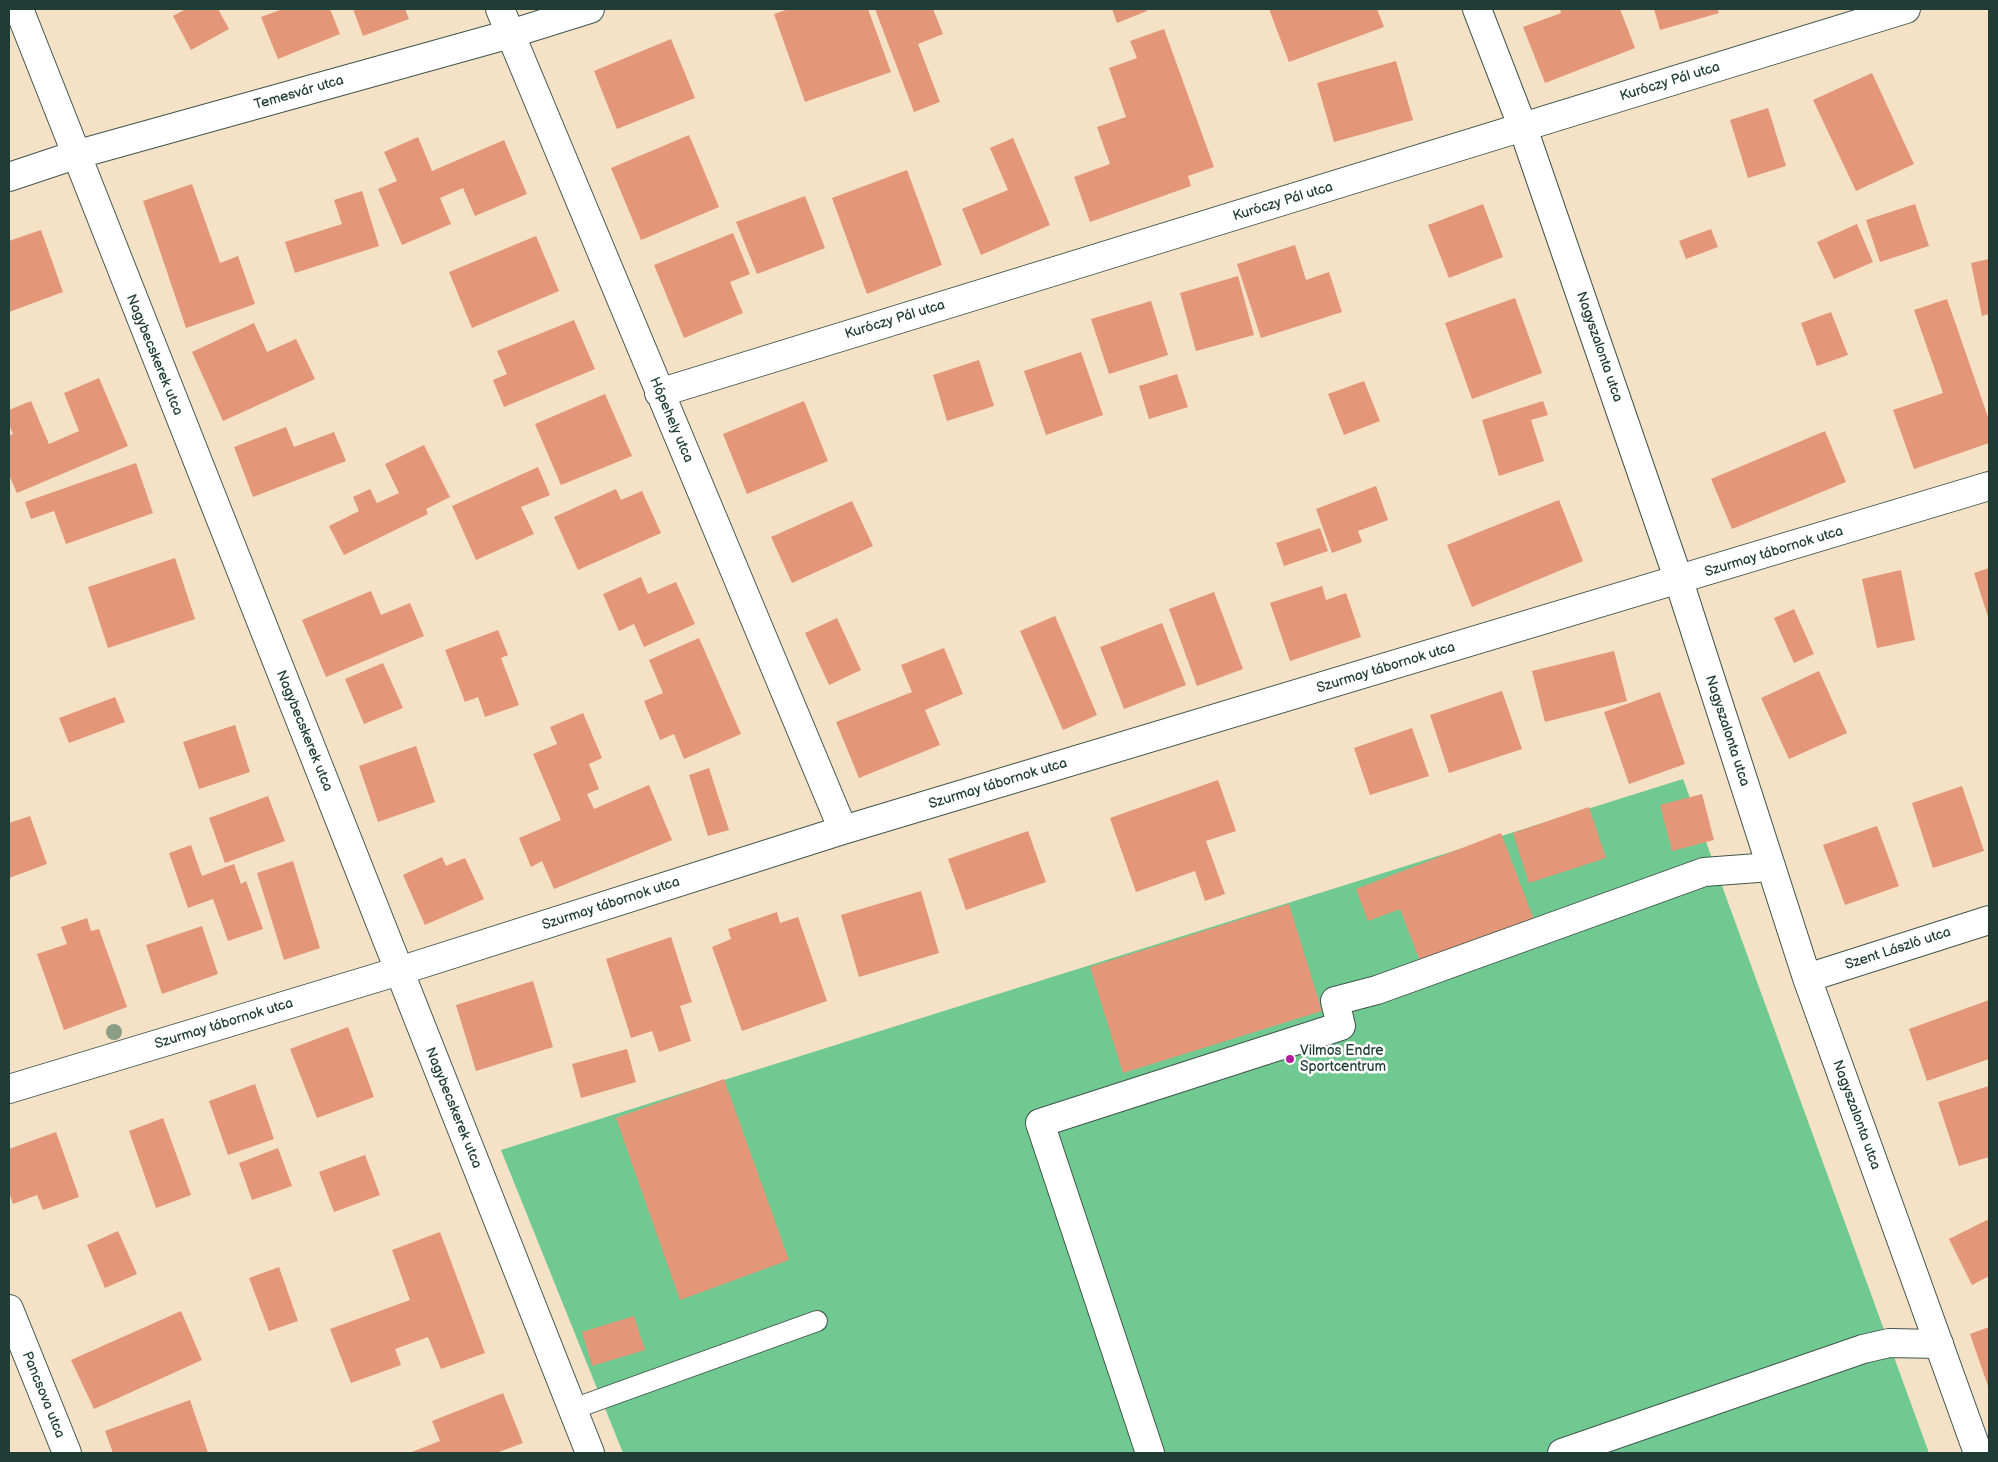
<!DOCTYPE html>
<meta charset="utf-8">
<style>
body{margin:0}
#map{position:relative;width:1998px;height:1462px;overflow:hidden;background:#f4e1c6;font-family:"Balsamiq Sans",sans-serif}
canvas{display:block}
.frame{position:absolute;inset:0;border:10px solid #1f3d34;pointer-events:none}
</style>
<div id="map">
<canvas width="1998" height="1462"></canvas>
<div class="frame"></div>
</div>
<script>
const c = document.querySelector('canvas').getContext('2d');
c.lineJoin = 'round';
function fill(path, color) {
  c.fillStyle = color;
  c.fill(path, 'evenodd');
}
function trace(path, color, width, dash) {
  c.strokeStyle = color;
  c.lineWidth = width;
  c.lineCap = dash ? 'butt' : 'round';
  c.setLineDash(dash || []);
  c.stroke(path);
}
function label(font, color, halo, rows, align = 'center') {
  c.font = font + ' "Balsamiq Sans",sans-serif';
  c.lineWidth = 5;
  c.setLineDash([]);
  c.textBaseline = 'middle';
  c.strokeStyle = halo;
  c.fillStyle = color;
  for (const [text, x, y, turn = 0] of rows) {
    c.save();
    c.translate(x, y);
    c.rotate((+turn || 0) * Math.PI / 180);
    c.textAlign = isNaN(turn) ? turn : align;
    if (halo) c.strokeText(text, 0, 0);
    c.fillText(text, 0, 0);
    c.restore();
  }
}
const green = new Path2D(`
 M 1683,779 L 1929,1453 L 623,1453 L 501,1150 Z`);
const building = new Path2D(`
 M 186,9 L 218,9 L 229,29 L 191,50 L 173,16 Z
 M 283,9 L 330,9 L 340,34 L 278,59 L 261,17 Z
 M 353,9 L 405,9 L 409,19 L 363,36 Z
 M 789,9 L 868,9 L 891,72 L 805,102 L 774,14 Z
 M 875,9 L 933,9 L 943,34 L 918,44 L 940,102 L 914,112 Z
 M 1112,9 L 1146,9 L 1147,11 L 1117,23 Z
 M 1269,9 L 1377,9 L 1384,27 L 1289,62 Z
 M 1560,9 L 1620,9 L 1635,48 L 1545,83 L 1523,27 L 1561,13 Z
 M 1654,9 L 1717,9 L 1719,13 L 1660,30 Z
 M 1164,29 L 1214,167 L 1188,176 L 1191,186 L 1090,222 L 1074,177 L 1110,164 L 1097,127 L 1126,117 L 1109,68 L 1137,58 L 1130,41 Z
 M 671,39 L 695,98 L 617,129 L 594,71 Z
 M 1396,61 L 1413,120 L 1334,142 L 1317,83 Z
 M 1872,73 L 1914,164 L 1856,191 L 1813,100 Z
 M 1768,108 L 1786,166 L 1748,178 L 1730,120 Z
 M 689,135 L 719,207 L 641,240 L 611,168 Z
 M 418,137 L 432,171 L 504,140 L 527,194 L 475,216 L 463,188 L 440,198 L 451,224 L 402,245 L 378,189 L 397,181 L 384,152 Z
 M 1013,138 L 1050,225 L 981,255 L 962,209 L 1008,190 L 990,148 Z
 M 907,170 L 942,265 L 867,294 L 832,198 Z
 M 192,184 L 220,263 L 238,256 L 255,304 L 186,328 L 143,201 Z
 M 362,191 L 379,246 L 295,273 L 285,242 L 342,224 L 334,200 Z
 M 805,196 L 825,248 L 757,274 L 736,222 Z
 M 1483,204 L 1503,257 L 1449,278 L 1428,225 Z
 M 1915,204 L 1929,246 L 1880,262 L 1866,220 Z
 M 1857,224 L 1873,262 L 1834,279 L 1817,242 Z
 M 1711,229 L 1718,247 L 1686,259 L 1679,241 Z
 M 41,230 L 63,292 L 9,312 L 9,241 Z
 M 733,233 L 750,274 L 730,282 L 743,313 L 684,338 L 654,265 Z
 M 536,236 L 559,291 L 472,328 L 449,272 Z
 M 1295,245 L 1306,280 L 1329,272 L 1342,312 L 1261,338 L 1237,264 Z
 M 1989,259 L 1989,314 L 1982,316 L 1971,263 Z
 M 1238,276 L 1254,335 L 1196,351 L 1180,293 Z
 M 1515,298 L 1542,373 L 1472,399 L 1445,323 Z
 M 1947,299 L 1989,420 L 1989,443 L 1914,469 L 1893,410 L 1943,393 L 1914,310 Z
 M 1151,301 L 1168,355 L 1109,374 L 1091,319 Z
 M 1831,312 L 1848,355 L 1817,366 L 1801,323 Z
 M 574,320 L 595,369 L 504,407 L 493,380 L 507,374 L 497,351 Z
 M 254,323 L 267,352 L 296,339 L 315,379 L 223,421 L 192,352 Z
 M 1081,352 L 1103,415 L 1046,435 L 1024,371 Z
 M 979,360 L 994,406 L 947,421 L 933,375 Z
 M 1177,374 L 1188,407 L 1149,419 L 1139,386 Z
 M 99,378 L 128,446 L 17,493 L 9,475 L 9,436 L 13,434 L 9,425 L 9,410 L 31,401 L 49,444 L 79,431 L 64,393 Z
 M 1364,381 L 1380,421 L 1344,435 L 1328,394 Z
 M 605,394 L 632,456 L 561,485 L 535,424 Z
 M 804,401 L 828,461 L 747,494 L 723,434 Z
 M 1543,401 L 1548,415 L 1531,420 L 1544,461 L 1499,476 L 1482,420 Z
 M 286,427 L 294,447 L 334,432 L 346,461 L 253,497 L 234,447 Z
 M 1825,431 L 1846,482 L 1732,529 L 1711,479 Z
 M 424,445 L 450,497 L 426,509 L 428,514 L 344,555 L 329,526 L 359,511 L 353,497 L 370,489 L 377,503 L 399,493 L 385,464 Z
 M 136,463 L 153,513 L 66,544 L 54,511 L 31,519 L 25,502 Z
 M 538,467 L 550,495 L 521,507 L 534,534 L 476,560 L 452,506 Z
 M 1376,486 L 1388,520 L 1358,531 L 1362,542 L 1332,553 L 1316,509 Z
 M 616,489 L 621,500 L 642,491 L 661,533 L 578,570 L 554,517 Z
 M 1559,500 L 1583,561 L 1472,607 L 1447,545 Z
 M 852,501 L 873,546 L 792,583 L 771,537 Z
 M 1320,528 L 1328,551 L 1284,566 L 1276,543 Z
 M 175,558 L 195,619 L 108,648 L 88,587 Z
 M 1989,568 L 1989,620 L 1974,573 Z
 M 1901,570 L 1915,640 L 1877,648 L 1862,579 Z
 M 641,577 L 648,594 L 676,582 L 695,624 L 644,647 L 634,624 L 619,631 L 603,594 Z
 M 1322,586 L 1326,600 L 1346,593 L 1361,637 L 1290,661 L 1270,603 Z
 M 371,591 L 381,615 L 410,603 L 424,636 L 326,677 L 302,620 Z
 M 1214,592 L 1243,669 L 1197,686 L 1169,609 Z
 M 1794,609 L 1814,654 L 1794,663 L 1774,618 Z
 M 1055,616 L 1097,715 L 1063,730 L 1020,631 Z
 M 837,618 L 861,670 L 829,685 L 805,633 Z
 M 1162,623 L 1186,685 L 1124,709 L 1100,647 Z
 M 498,630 L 508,655 L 501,658 L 519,705 L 485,717 L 478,697 L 465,702 L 445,650 Z
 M 699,638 L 741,734 L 684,759 L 674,734 L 660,740 L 644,701 L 663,693 L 649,660 Z
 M 944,648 L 963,694 L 925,710 L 940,745 L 859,778 L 836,722 L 912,692 L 901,665 Z
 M 1614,651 L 1627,701 L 1545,722 L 1532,671 Z
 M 383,663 L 403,708 L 364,724 L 345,679 Z
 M 1819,671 L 1847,733 L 1789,759 L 1761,698 Z
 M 1502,691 L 1522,749 L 1449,773 L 1430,715 Z
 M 1660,692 L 1685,764 L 1629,784 L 1604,712 Z
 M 115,697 L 125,722 L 69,743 L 59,718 Z
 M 583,713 L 602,758 L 589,764 L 599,789 L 587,794 L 594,809 L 649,785 L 672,840 L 554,889 L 542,861 L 531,867 L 519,838 L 561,820 L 533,754 L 557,744 L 550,727 Z
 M 235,725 L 250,772 L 199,789 L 183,742 Z
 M 1412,728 L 1429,776 L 1370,795 L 1354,748 Z
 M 416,746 L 435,802 L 378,822 L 359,766 Z
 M 709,768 L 729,830 L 708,836 L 689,775 Z
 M 1218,780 L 1236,831 L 1206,841 L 1225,894 L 1205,901 L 1195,871 L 1136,892 L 1110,818 Z
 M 1962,786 L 1984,851 L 1933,868 L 1912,803 Z
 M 1702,794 L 1714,840 L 1672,851 L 1660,805 Z
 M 268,796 L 285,841 L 225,863 L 209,818 Z
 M 1589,807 L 1606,858 L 1529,883 L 1513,833 Z
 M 30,816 L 47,864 L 9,878 L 9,823 Z
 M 1877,826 L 1899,886 L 1845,905 L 1823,845 Z
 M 1028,831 L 1046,882 L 966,910 L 948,859 Z
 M 1501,833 L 1536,925 L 1423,969 L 1400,909 L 1368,921 L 1356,889 Z
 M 191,845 L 202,876 L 234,864 L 241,884 L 246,881 L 263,929 L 228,941 L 213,899 L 188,908 L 169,853 Z
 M 442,857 L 446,866 L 465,858 L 484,899 L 425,925 L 403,875 Z
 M 293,861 L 320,948 L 284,960 L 257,873 Z
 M 921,891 L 939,953 L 859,977 L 841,915 Z
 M 1289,904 L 1322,1011 L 1123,1073 L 1090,967 Z
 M 777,912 L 780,923 L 798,917 L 827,1001 L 742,1031 L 712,947 L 731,939 L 728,929 Z
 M 87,918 L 91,931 L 99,929 L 127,1007 L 64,1030 L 37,954 L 67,944 L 61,927 Z
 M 202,926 L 218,974 L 162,994 L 146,945 Z
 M 671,937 L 692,1002 L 680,1006 L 691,1041 L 659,1052 L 652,1031 L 631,1038 L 606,959 Z
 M 533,981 L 553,1047 L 476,1071 L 456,1005 Z
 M 1989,1000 L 1989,1059 L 1927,1081 L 1909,1029 Z
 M 348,1027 L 374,1097 L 317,1118 L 290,1049 Z
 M 627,1049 L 636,1082 L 581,1098 L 572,1064 Z
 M 724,1079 L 789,1260 L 680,1300 L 616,1118 Z
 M 255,1084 L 274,1139 L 228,1155 L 209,1101 Z
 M 1989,1086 L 1989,1157 L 1959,1166 L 1938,1102 Z
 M 163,1118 L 191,1195 L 156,1208 L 129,1131 Z
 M 56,1132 L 79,1197 L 43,1210 L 37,1195 L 13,1204 L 9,1192 L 9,1149 Z
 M 278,1148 L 292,1186 L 252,1200 L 239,1163 Z
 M 365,1155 L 380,1195 L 334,1212 L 319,1172 Z
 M 1989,1219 L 1989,1276 L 1972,1285 L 1949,1239 Z
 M 118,1231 L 137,1274 L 105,1288 L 87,1245 Z
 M 440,1232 L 485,1353 L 441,1369 L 428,1337 L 395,1349 L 401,1365 L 351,1383 L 330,1329 L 410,1300 L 392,1250 Z
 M 279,1267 L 298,1321 L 269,1331 L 249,1278 Z
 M 181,1311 L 202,1360 L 94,1409 L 71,1360 Z
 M 634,1316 L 645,1350 L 592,1366 L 582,1332 Z
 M 1989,1327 L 1989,1389 L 1970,1334 Z
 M 503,1393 L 523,1443 L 496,1453 L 409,1453 L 440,1441 L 432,1421 Z
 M 190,1400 L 208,1453 L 113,1453 L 105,1431 Z`);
const service = new Path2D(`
 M 573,1409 L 817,1321`);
const pedestrian = new Path2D(`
 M 1150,1453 L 1040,1123 L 1341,1026 L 1335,1001 L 1377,990 L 1704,872 L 1771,867
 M 1562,1453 L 1863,1349 L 1889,1343 L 1939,1344`);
const minor = new Path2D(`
 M 19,9 L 590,1453
 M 500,9 L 843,830
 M 1477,9 L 1523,128 L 1679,581 L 1807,978 L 1978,1453
 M 9,177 L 75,155 L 510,34 L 590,9
 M 659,393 L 1906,9
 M 1807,978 L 1989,920
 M 9,1089 L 399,971 L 843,830 L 1989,486
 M 9,1309 L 67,1453`);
const trees = [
 [114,1032]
];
const markers = [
 [1290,1059,5,"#b5179e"]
];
const streetNames = [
 ["Kuróczy Pál utca",1670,82,-17],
 ["Temesvár utca",299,93,-16],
 ["Kuróczy Pál utca",1283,202,-17],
 ["Kuróczy Pál utca",895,320,-17],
 ["Nagyszalonta utca",1599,347,71],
 ["Nagybecskerek utca",154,355,68],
 ["Hópehely utca",671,420,67],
 ["Szurmay tábornok utca",1774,552,-17],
 ["Szurmay tábornok utca",1386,668,-17],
 ["Nagybecskerek utca",304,731,68],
 ["Nagyszalonta utca",1727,731,72],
 ["Szurmay tábornok utca",998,784,-17],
 ["Szurmay tábornok utca",611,904,-18],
 ["Szent László utca",1898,949,-18],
 ["Szurmay tábornok utca",224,1024,-17],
 ["Nagybecskerek utca",453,1108,68],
 ["Nagyszalonta utca",1856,1115,70],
 ["Pancsova utca",43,1395,68]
];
const poiNames = [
 ["Vilmos Endre",1300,1051],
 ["Sportcentrum",1300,1067]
];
fill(green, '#6fc991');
fill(building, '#e39778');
trace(service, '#3f564a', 22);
trace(pedestrian, '#3f564a', 30);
trace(minor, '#3f564a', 30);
trace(service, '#fff', 20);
trace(pedestrian, '#fff', 28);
trace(minor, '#fff', 28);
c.fillStyle = '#8c9e85';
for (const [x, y] of trees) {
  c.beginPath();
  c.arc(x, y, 8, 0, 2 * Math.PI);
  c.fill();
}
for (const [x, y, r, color] of markers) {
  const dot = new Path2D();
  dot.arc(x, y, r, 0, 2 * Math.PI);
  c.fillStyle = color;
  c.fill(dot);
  trace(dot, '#fff', 2);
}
label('14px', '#1f3d34', '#fff', streetNames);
label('14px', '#1f3d34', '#fff', poiNames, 'left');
</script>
